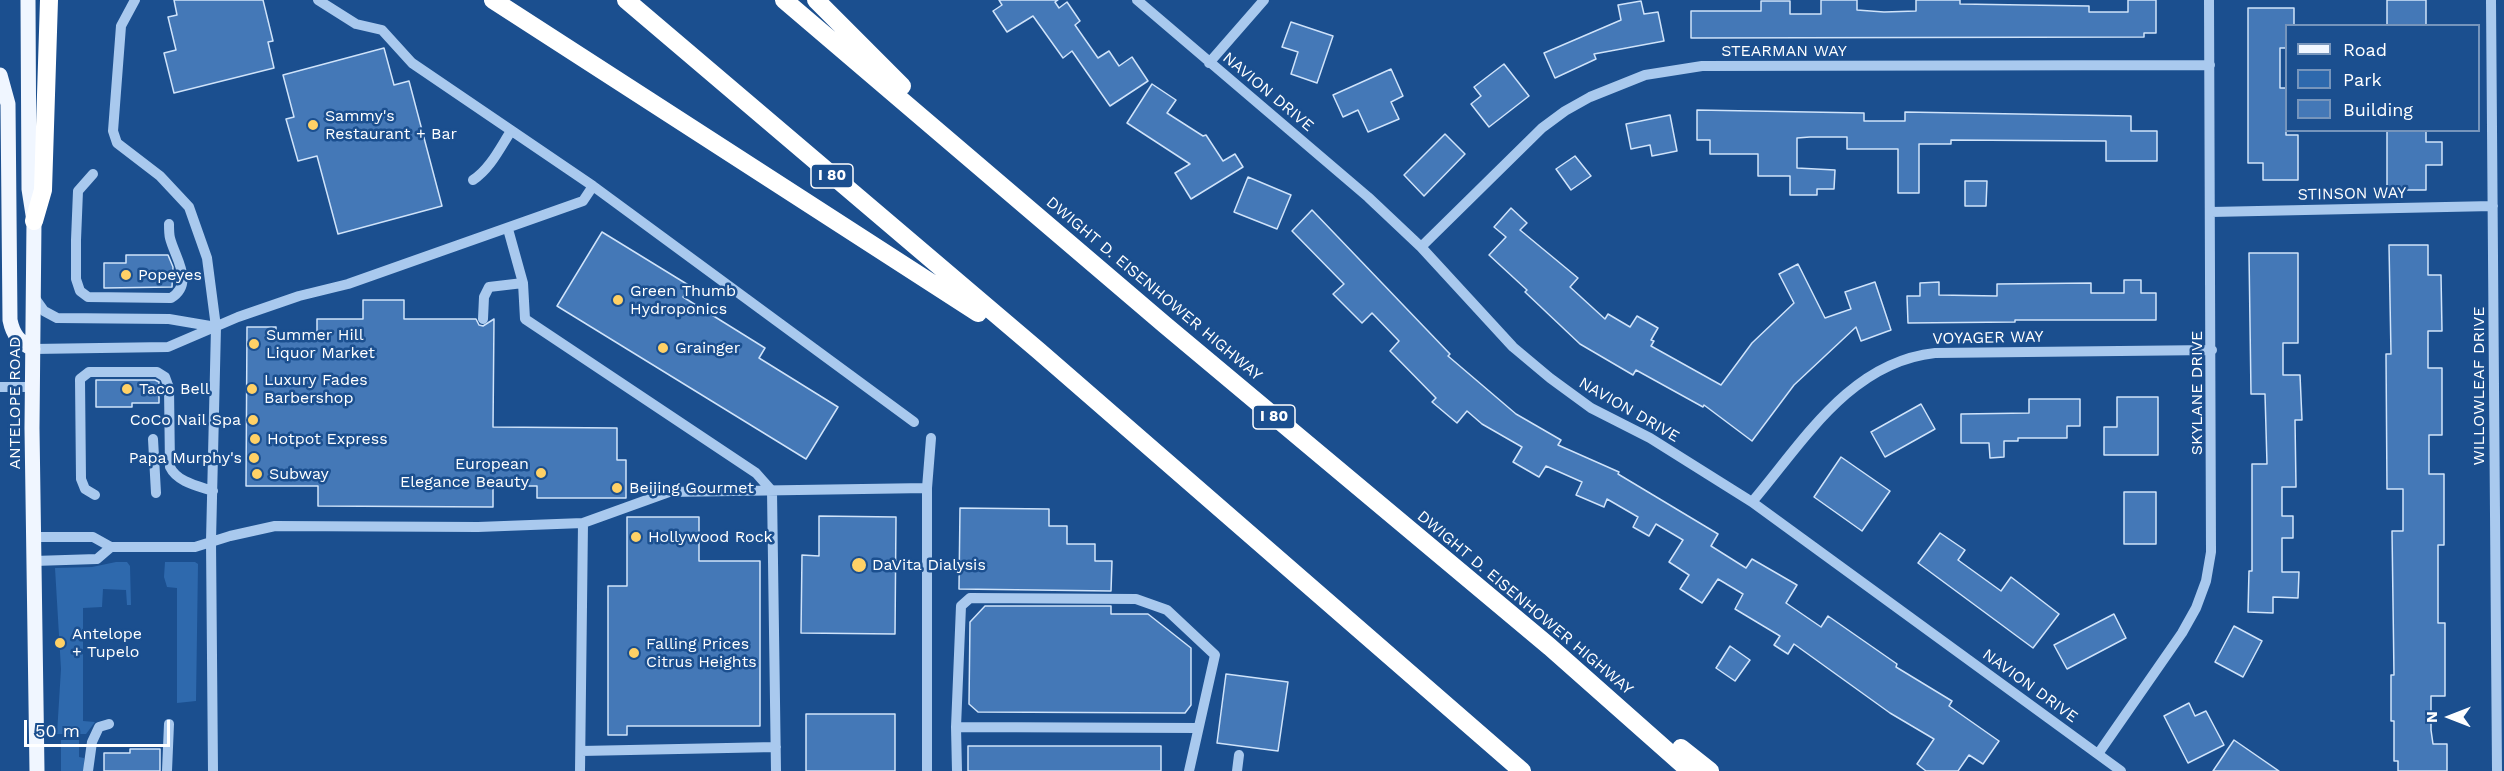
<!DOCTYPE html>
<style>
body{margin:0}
#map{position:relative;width:2504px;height:771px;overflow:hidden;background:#1b4f8f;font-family:"Work Sans",sans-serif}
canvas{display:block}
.legend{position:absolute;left:2285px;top:24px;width:195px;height:108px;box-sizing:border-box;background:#1b4f8f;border:2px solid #7695bc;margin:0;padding:8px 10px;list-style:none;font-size:18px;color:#fff}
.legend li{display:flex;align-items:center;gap:12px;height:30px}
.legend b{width:30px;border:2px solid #7695bc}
.north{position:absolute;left:2420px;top:687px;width:60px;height:60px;-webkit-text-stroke:4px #1b4f8f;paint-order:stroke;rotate:270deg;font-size:16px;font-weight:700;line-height:24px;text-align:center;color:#fff}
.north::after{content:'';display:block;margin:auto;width:21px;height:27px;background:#fff;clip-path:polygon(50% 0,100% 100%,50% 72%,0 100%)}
.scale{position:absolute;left:24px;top:720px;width:146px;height:27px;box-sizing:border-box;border:3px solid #fff;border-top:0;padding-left:8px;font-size:18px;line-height:21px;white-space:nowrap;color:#fff;-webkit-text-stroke:4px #1b4f8f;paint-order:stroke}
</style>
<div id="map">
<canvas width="2504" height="771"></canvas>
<ul class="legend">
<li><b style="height:8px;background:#f0f6ff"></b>Road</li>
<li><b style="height:16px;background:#2e69ad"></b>Park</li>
<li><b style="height:16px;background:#4478b7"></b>Building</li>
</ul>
<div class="north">N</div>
<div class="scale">50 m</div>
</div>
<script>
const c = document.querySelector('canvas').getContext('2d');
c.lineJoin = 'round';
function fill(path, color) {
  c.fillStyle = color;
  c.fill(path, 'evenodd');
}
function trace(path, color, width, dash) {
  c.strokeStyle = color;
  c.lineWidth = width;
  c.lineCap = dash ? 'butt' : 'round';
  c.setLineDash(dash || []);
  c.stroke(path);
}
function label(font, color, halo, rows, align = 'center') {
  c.font = font + ' "Work Sans",sans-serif';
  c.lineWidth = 5;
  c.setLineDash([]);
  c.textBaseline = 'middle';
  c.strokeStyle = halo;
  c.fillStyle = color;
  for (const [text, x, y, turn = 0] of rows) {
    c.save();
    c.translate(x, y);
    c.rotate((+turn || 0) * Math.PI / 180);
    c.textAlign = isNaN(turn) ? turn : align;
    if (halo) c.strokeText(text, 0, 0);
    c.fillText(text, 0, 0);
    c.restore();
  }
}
const green = new Path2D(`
 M 116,562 L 127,562 L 130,566 L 131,605 L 127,605 L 126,590 L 103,589 L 102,607 L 83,608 L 83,721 L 95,722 L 86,734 L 57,734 L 61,669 L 55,568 L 92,567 Z
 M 165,562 L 195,562 L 198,564 L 196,701 L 177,703 L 177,588 L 167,587 L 164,577 Z
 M 61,740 L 79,740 L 79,757 L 84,758 L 84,771 L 61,771 Z`);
const building = new Path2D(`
 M 174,0 L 263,0 L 273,41 L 268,42 L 274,68 L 174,93 L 164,53 L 176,50 L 168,17 L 177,15 Z
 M 999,0 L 1058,0 L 1055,2 L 1059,8 L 1067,2 L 1080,21 L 1075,25 L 1098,58 L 1109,51 L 1119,66 L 1132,57 L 1148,81 L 1110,106 L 1072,51 L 1063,58 L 1033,16 L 1007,32 L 993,11 L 1002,5 Z
 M 1821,0 L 1857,0 L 1857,10 L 1884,12 L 1916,11 L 1916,0 L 1960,0 L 1960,4 L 2089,6 L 2089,12 L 2128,12 L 2128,0 L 2156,0 L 2156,33 L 2144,33 L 2144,37 L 1691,38 L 1691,11 L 1761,11 L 1761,1 L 1790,1 L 1790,14 L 1821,14 Z
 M 2387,0 L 2426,0 L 2426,26 L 2387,26 Z
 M 1641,1 L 1644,14 L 1658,12 L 1664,41 L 1594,54 L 1596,59 L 1555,78 L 1544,53 L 1621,20 L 1618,5 Z
 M 2248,8 L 2294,8 L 2294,26 L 2286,26 L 2286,48 L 2280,48 L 2280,88 L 2286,88 L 2286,135 L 2298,135 L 2298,180 L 2263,180 L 2263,163 L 2248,163 Z
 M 1291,22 L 1333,36 L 1317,83 L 1291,74 L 1298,52 L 1282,47 Z
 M 384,48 L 394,85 L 409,81 L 442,206 L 338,234 L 317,156 L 298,161 L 286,119 L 294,117 L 283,75 Z
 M 1504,64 L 1529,96 L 1489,127 L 1471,104 L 1481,96 L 1474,87 Z
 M 1391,69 L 1403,96 L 1391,102 L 1399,119 L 1368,132 L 1358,110 L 1343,117 L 1333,95 Z
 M 1152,84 L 1176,100 L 1167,113 L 1203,136 L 1206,135 L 1223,161 L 1235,154 L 1243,167 L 1191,199 L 1175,173 L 1190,164 L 1127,123 Z
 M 1697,110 L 1864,113 L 1864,121 L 1905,121 L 1905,112 L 2131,116 L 2131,131 L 2157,131 L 2157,161 L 2106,161 L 2106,141 L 1951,140 L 1951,144 L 1919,144 L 1919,193 L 1898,193 L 1898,149 L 1847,149 L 1847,137 L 1810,137 L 1797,138 L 1797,168 L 1835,170 L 1834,189 L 1817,189 L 1817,195 L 1790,195 L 1790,176 L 1758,176 L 1758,154 L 1710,154 L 1710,140 L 1697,140 Z
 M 1670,115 L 1677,151 L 1652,156 L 1650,145 L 1631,149 L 1626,124 Z
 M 2387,130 L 2426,130 L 2426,142 L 2442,142 L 2442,165 L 2426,165 L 2426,190 L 2387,190 Z
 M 1445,134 L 1465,154 L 1424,196 L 1404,175 Z
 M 1575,156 L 1591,176 L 1571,190 L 1556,169 Z
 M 1248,177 L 1291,195 L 1277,229 L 1234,212 Z
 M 1965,181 L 1987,181 L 1986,206 L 1965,206 Z
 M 1511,208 L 1527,223 L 1520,230 L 1578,278 L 1570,287 L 1605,319 L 1608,314 L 1630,327 L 1637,316 L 1658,328 L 1651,340 L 1654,341 L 1651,346 L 1721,385 L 1752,343 L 1794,303 L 1779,274 L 1798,264 L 1825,318 L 1851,309 L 1845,292 L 1875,282 L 1891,330 L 1861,341 L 1856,327 L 1794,385 L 1752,441 L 1704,405 L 1703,407 L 1636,370 L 1633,375 L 1580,344 L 1525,292 L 1527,290 L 1489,255 L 1506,237 L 1494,227 Z
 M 1312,210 L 1450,354 L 1448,356 L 1516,414 L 1561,440 L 1558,445 L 1619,472 L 1618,474 L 1718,534 L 1711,546 L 1746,568 L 1752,559 L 1797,585 L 1786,603 L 1821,627 L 1828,616 L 1897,664 L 1896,667 L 1952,701 L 1949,706 L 1999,741 L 1983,764 L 1969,755 L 1958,771 L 1926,771 L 1917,764 L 1934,739 L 1890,713 L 1794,644 L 1788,654 L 1774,645 L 1780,636 L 1735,609 L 1743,594 L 1718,579 L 1702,603 L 1680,589 L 1689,575 L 1669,562 L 1683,540 L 1656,524 L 1649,536 L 1633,527 L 1638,517 L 1607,499 L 1604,507 L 1576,495 L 1582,482 L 1546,466 L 1539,477 L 1513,462 L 1522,447 L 1482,424 L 1467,411 L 1457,423 L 1432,402 L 1436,398 L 1390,351 L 1399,341 L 1372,313 L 1362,323 L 1333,294 L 1344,284 L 1292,231 Z
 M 602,232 L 690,286 L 683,297 L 765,348 L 759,358 L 838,407 L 806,459 L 557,306 Z
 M 2389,245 L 2428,245 L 2428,275 L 2441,275 L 2442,331 L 2428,331 L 2428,368 L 2442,368 L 2442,435 L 2429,435 L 2429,474 L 2444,474 L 2444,545 L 2438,545 L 2438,623 L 2445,623 L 2445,696 L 2431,696 L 2431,730 L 2433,744 L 2447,744 L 2447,771 L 2398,771 L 2398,761 L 2394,761 L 2394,721 L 2391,721 L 2391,675 L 2394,675 L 2392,531 L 2403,531 L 2403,489 L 2387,489 L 2386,354 L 2391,354 Z
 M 2249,253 L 2298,253 L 2298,343 L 2283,343 L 2283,375 L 2300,375 L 2302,420 L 2295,420 L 2296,487 L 2282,487 L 2282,516 L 2293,516 L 2293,538 L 2282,538 L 2282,572 L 2299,572 L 2298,598 L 2273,597 L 2273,613 L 2248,612 L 2249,571 L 2252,571 L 2252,464 L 2267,464 L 2265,394 L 2251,394 Z
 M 126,255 L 168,255 L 173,267 L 172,287 L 104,288 L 104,263 L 126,263 Z
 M 2124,280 L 2141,280 L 2141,293 L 2156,293 L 2156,320 L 2015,320 L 2015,322 L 1908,323 L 1907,296 L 1920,296 L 1920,283 L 1939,282 L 1939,295 L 1997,296 L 1997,284 L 2091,283 L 2091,293 L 2124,293 Z
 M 363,300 L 404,300 L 404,319 L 476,319 L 479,325 L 483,326 L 494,319 L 493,427 L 617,428 L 617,460 L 626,460 L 626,498 L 537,498 L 537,486 L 493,486 L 493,507 L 318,506 L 318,486 L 246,486 L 247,327 L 276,327 L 276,336 L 317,336 L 317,319 L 363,319 Z
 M 96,380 L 155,380 L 159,382 L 159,403 L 132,403 L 132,407 L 96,407 Z
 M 2117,397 L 2158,397 L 2158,455 L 2104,455 L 2104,427 L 2117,427 Z
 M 2029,399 L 2080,399 L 2080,426 L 2067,426 L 2067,438 L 2018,438 L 2018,441 L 2004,441 L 2004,457 L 1990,458 L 1989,443 L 1961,443 L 1961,414 L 2029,413 Z
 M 1921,404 L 1935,429 L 1885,457 L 1871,432 Z
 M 1841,457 L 1890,491 L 1862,531 L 1814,497 Z
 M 2124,492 L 2156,492 L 2156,544 L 2124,544 Z
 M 960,508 L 1049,509 L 1049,526 L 1067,526 L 1067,544 L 1095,544 L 1095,561 L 1112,561 L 1111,591 L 959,589 Z
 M 819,516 L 896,517 L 895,634 L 801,633 L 802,555 L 819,556 Z
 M 627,517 L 699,517 L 699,561 L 760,561 L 760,726 L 627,726 L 627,735 L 608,735 L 608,586 L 627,586 Z
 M 1940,533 L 1965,550 L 1958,560 L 2001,591 L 2011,577 L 2059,614 L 2033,648 L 1918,563 Z
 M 985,606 L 1111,606 L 1111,614 L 1148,614 L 1191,648 L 1191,705 L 1185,713 L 978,712 L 969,704 L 970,622 Z
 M 2114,614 L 2126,638 L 2067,669 L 2054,645 Z
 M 2234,626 L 2262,641 L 2243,677 L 2215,662 Z
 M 1730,646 L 1750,660 L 1735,681 L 1716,668 Z
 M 1226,674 L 1288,682 L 1278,751 L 1217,743 Z
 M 2189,703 L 2195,716 L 2206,711 L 2224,745 L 2188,763 L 2164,716 Z
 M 806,714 L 895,714 L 895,771 L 806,771 Z
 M 2234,740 L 2279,771 L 2213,771 Z
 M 968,746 L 1161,746 L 1161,771 L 968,771 Z
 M 130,749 L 160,749 L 160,771 L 104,771 L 104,753 L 130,753 Z`);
const minor = new Path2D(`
 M 135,0 L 121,26 L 113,131 L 117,143 L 160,176 L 189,207 L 207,258 L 216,327 L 211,541 L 213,771
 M 318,0 L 356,24 L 382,30 L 412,63 L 593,186 L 914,422
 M 1137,0 L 1368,197 L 1421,247 L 1513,347 L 1550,378 L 1591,408 L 1650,438 L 1752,502 L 2121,771
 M 2491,0 L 2497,771
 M 1209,63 L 1264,0
 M 93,174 L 78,191 L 76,240 L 76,279 L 80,291 L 88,297 L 171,298 C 195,283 175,258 170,238 C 169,234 169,228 169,224
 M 473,180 C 490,169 500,148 511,131
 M 2211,212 L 2493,206
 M 508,229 L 523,283 L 525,319 L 756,473 L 772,491 L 776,771
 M 1421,247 L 1542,128 L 1565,111 L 1590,97 L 1645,75 L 1702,66 L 2210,65
 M 34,297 L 44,311 L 57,318 L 169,319 L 216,327
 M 483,319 L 484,297 L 489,287 L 523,283
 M 33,349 L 168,347 L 238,317 L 299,296 L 348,284 L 583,201 L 593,186
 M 0,387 L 32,387
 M 153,439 L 156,493
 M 927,488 L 931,438
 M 95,495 L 85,489 L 81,479 L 80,379 L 89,372 L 157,372 L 165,377 L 169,388 L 170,467 C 177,482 198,486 213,491
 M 1752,502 C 1803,442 1850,362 1935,353 L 2212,350
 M 33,537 L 93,537 L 111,547 L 195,547 L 230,536 L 275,526 L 478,527 L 583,523 L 669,492 L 927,488 L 927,771
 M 34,561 L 97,559 L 111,547
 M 956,727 L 957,771
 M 581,751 L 776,747
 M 2098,754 L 2182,633 L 2196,608 L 2206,581 L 2211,552 L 2209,0
 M 88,771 L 92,742 L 99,727 L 109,724
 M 167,771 L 169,724
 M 580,771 L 583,523
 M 1189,771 L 1215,655 L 1167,610 L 1136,599 L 970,598 L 961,606 L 956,727 L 1198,728
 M 1237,771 L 1239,755`);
const major = new Path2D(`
 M 28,0 L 29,189 L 34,221 L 32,428 L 37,771
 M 0,75 L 8,104 L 10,320 C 13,335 19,342 33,349`);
const highway = new Path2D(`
 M 493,0 L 978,313
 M 626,0 L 1039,351 L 1522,771
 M 784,0 L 1165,325 L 1550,647 L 1690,771
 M 816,0 L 902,86
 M 34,221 L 43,190 L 49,0
 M 1681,748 L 1710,771`);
const markers = [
 [313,125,6,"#ffd166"],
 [126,275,6,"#ffd166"],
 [618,300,6,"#ffd166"],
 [254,344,6,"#ffd166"],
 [663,348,6,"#ffd166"],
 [127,389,6,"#ffd166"],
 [252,389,6,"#ffd166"],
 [253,420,6,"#ffd166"],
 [255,439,6,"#ffd166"],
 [254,458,6,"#ffd166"],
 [541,473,6,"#ffd166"],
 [257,474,6,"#ffd166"],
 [617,488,6,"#ffd166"],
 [636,537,6,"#ffd166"],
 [859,565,8,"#ffd166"],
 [60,643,6,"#ffd166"],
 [634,653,6,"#ffd166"]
];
const shields = [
 [832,176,42],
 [1274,417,42]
];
const shieldNames = [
 ["I 80",832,176],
 ["I 80",1274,417]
];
const streetNames = [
 ["STEARMAN WAY",1784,51],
 ["NAVION DRIVE",1268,92,40],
 ["STINSON WAY",2352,194,-1],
 ["DWIGHT D. EISENHOWER HIGHWAY",1154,289,40],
 ["VOYAGER WAY",1988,338,-1],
 ["WILLOWLEAF DRIVE",2479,386,-90],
 ["SKYLANE DRIVE",2197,393,-90],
 ["ANTELOPE ROAD",15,403,-90],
 ["NAVION DRIVE",1629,410,30],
 ["DWIGHT D. EISENHOWER HIGHWAY",1525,603,40],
 ["NAVION DRIVE",2030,686,36]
];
const poiNames = [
 ["Sammy's",325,116],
 ["Restaurant + Bar",325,134],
 ["Popeyes",138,275],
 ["Green Thumb",630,291],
 ["Hydroponics",630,309],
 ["Summer Hill",266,335],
 ["Liquor Market",266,353],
 ["Grainger",675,348],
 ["Luxury Fades",264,380],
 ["Barbershop",264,398],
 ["Taco Bell",139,389],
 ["CoCo Nail Spa",241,420,"right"],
 ["Hotpot Express",267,439],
 ["Papa Murphy's",242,458,"right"],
 ["European",529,464,"right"],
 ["Elegance Beauty",529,482,"right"],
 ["Subway",269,474],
 ["Beijing Gourmet",629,488],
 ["Hollywood Rock",648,537],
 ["DaVita Dialysis",872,565],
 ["Antelope",72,634],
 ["+ Tupelo",72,652],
 ["Falling Prices",646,644],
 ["Citrus Heights",646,662]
];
fill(green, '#2e69ad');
fill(building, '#4478b7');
trace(building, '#cfe3fa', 1.5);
trace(minor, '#a9c9ee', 10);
trace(major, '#f0f6ff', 15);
trace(highway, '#fff', 18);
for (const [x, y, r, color] of markers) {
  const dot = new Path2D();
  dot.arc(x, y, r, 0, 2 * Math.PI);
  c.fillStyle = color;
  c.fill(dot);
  trace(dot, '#1b4f8f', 2);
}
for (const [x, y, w] of shields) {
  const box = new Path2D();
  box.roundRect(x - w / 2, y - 12, w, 24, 4.5);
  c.fillStyle = '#1b4f8f';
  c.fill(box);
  trace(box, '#fff', 1.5);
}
label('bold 15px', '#fff', null, shieldNames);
label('16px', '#fff', '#1b4f8f', streetNames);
label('16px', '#fff', '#1b4f8f', poiNames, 'left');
</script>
